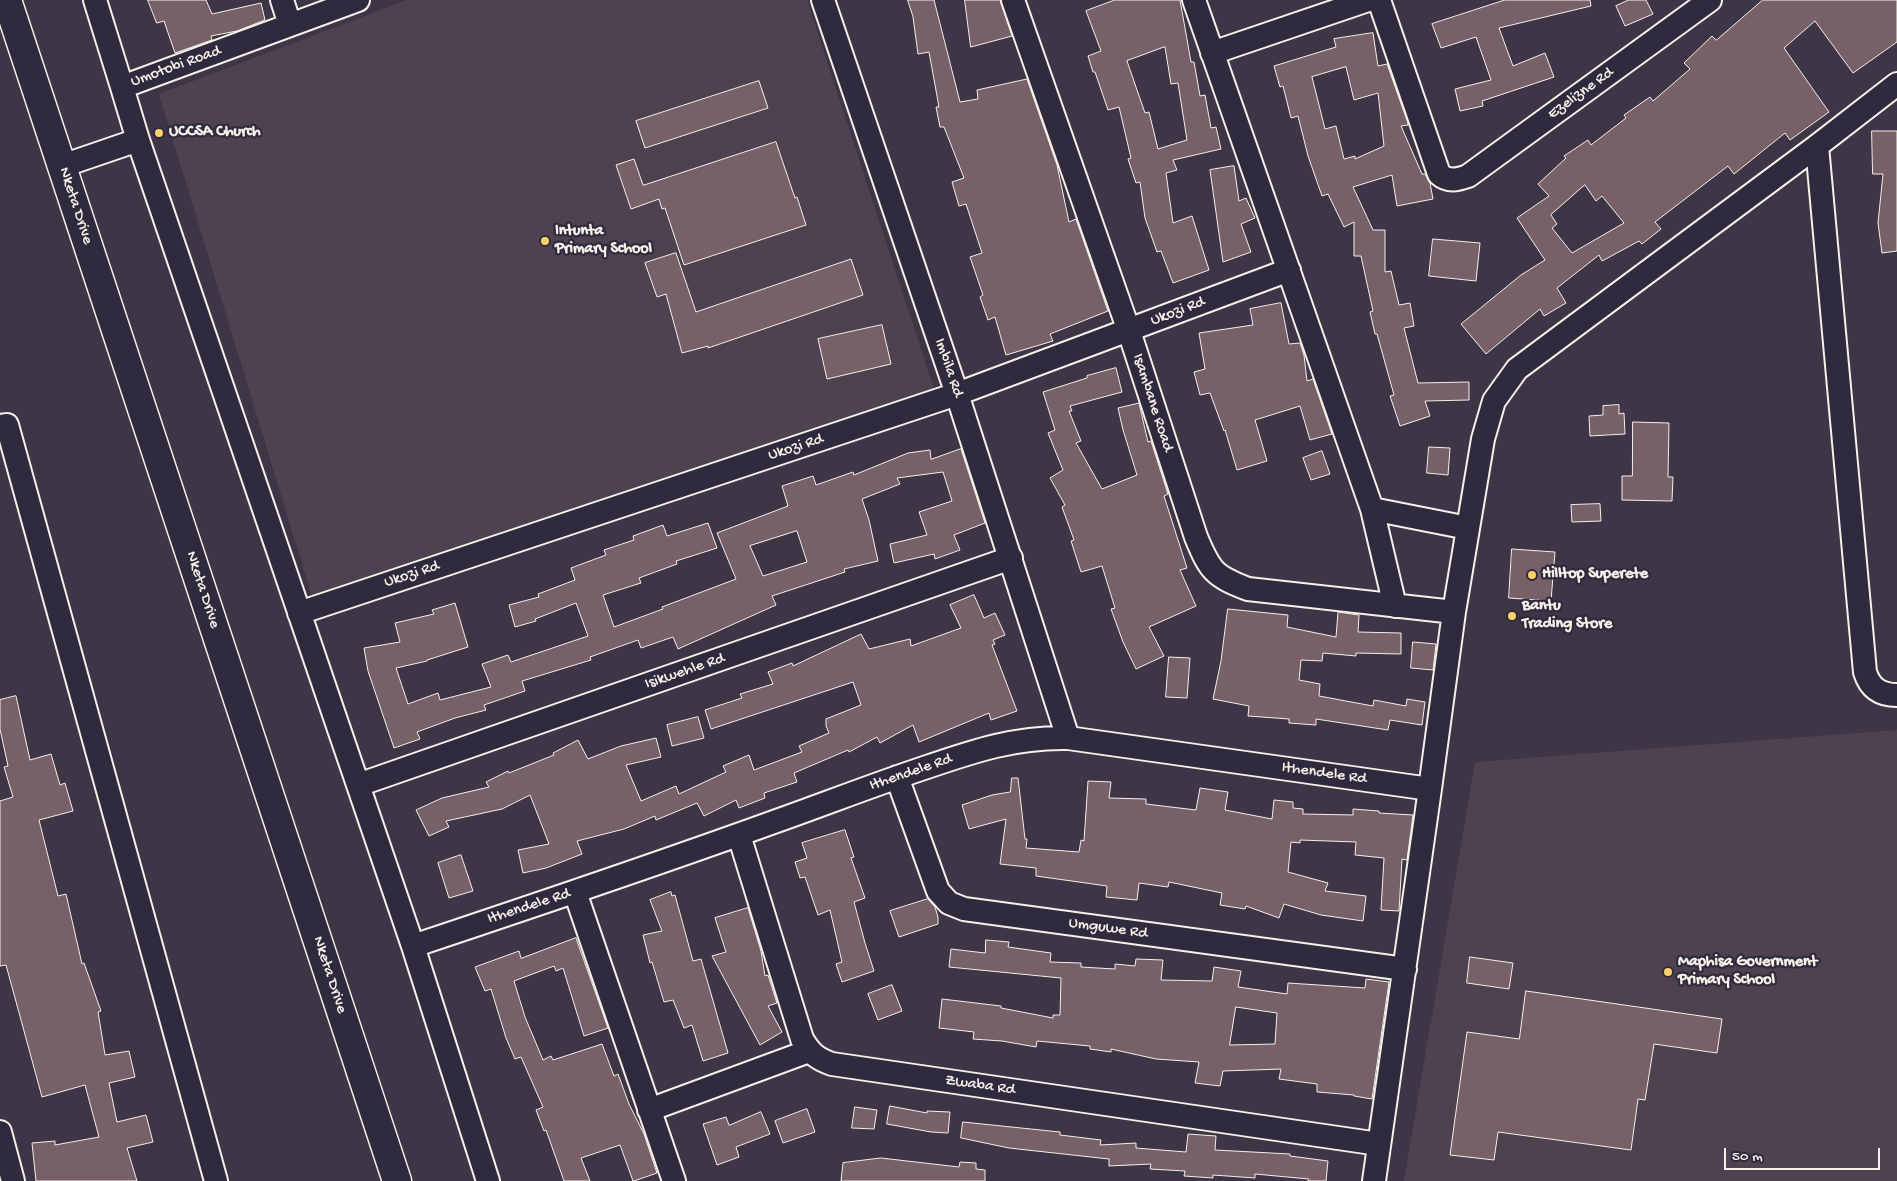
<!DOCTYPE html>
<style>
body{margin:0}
#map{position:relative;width:1897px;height:1181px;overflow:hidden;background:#3e3546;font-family:"Gochi Hand",sans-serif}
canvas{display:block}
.scale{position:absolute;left:1724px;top:1148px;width:156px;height:22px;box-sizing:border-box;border:2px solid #f4f1e8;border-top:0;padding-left:6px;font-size:15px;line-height:18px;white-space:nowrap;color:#f4f1e8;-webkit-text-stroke:4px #2f2a3d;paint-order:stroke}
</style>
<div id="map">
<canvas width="1897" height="1181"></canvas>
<div class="scale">50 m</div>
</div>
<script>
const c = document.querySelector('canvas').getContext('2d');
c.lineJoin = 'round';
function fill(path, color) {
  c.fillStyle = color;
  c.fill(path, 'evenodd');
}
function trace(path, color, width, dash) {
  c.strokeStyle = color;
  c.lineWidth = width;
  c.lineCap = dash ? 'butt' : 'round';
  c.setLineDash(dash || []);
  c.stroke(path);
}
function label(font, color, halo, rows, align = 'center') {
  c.font = font + ' "Gochi Hand",sans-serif';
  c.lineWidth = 4.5;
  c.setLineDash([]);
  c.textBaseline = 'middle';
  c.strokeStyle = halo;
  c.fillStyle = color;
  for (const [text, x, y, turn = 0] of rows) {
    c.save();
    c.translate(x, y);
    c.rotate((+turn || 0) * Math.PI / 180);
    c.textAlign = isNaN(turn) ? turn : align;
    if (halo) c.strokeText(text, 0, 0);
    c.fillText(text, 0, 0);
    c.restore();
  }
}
const built = new Path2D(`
 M 407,0 L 807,0 L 934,389 L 313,600 L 159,94 Z
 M 1897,730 L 1897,1181 L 1404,1181 L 1475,762 Z`);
const building = new Path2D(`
 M 148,0 L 206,0 L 212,14 L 261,3 L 265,20 L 237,31 L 211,36 L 212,40 L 175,53 L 164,21 L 157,23 Z
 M 908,0 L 934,0 L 960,102 L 978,99 L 977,90 L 1027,79 L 1057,165 L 1069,222 L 1076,219 L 1108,311 L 1050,334 L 1053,341 L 1006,355 L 995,317 L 988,320 L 980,297 L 983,295 L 970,257 L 982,253 L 966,204 L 959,206 L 952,182 L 964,178 L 944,127 L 940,127 L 936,107 L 939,107 L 929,52 L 918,54 L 913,17 Z
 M 965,0 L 1000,0 L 1012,36 L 971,47 Z
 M 1115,0 L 1180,0 L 1191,62 L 1194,62 L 1200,96 L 1205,95 L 1211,128 L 1216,127 L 1221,149 L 1173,160 L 1177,170 L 1166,173 L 1173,223 L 1192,216 L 1209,270 L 1173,283 L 1161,251 L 1157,252 L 1145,218 L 1140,182 L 1136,183 L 1128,159 L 1131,158 L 1119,107 L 1108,110 L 1095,72 L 1093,72 L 1088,56 L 1101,51 L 1086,11 ZM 1165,47 L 1171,84 L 1178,83 L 1187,140 L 1158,149 L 1149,112 L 1145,113 L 1127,61 Z
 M 1505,0 L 1590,0 L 1591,6 L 1499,28 L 1513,66 L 1545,53 L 1554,77 L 1482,101 L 1483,106 L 1460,111 L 1455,89 L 1491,80 L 1476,37 L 1441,48 L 1432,24 Z
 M 1629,0 L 1646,0 L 1653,14 L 1625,26 L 1616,6 Z
 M 1763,0 L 1897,0 L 1897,42 L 1853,73 L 1815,21 L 1784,48 L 1829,112 L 1790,140 L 1785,133 L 1734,174 L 1728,166 L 1655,222 L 1661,229 L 1642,244 L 1639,241 L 1602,261 L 1599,255 L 1557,288 L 1566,303 L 1544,316 L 1540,309 L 1486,354 L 1461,324 L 1521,275 L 1545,260 L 1517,218 L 1549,196 L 1538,184 L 1566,158 L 1564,156 L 1588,140 L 1591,145 L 1626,118 L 1624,115 L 1650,97 L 1653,101 L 1690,69 L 1684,63 L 1712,36 L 1716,40 ZM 1585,185 L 1596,201 L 1602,196 L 1624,223 L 1572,253 L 1552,228 L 1557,224 L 1551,215 Z
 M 1373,33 L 1378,66 L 1387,64 L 1408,123 L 1408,125 L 1401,126 L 1422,174 L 1425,174 L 1430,183 L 1433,199 L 1397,206 L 1392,175 L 1353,187 L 1373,230 L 1385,230 L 1385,272 L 1391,271 L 1399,305 L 1410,303 L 1414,326 L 1404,328 L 1418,383 L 1469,382 L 1469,400 L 1425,401 L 1430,416 L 1400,426 L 1390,396 L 1394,395 L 1377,334 L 1375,334 L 1370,312 L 1373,311 L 1361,256 L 1354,256 L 1354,222 L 1344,227 L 1328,194 L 1322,196 L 1308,156 L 1298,116 L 1291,118 L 1283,86 L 1280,87 L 1274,66 L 1336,47 L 1334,39 ZM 1346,67 L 1354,100 L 1378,93 L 1384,146 L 1355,159 L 1355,156 L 1344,159 L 1336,126 L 1325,129 L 1312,77 Z
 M 759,81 L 768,108 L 645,148 L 636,121 Z
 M 1872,131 L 1897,131 L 1897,251 L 1882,253 L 1878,223 L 1883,174 L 1873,174 Z
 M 776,142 L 795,198 L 797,197 L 806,225 L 684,265 L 665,208 L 662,209 L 659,199 L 631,209 L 616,165 L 634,159 L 643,185 Z
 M 1234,166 L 1239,201 L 1246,198 L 1255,218 L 1241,224 L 1251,252 L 1223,262 L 1210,170 Z
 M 1433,239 L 1480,243 L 1476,281 L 1429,276 Z
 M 676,253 L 696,312 L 851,259 L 863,295 L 708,348 L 708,346 L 682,353 L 666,294 L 657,297 L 645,263 Z
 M 1281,303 L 1289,344 L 1300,343 L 1304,355 L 1307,381 L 1313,379 L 1332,434 L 1310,440 L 1300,406 L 1255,420 L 1267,461 L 1237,470 L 1225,430 L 1224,431 L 1210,393 L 1200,395 L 1194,372 L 1205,369 L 1199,333 L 1253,325 L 1250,309 Z
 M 882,325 L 891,364 L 827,379 L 818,339 Z
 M 1116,368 L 1122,392 L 1070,406 L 1072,411 L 1069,411 L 1081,441 L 1076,443 L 1102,489 L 1137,475 L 1123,430 L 1118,408 L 1139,403 L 1148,442 L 1151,441 L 1168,494 L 1164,496 L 1187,568 L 1180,570 L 1196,606 L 1149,627 L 1164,656 L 1136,669 L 1123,642 L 1111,609 L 1115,608 L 1102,566 L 1081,572 L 1071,541 L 1074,540 L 1062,507 L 1065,505 L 1050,478 L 1063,470 L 1048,433 L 1055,430 L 1043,392 L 1087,378 L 1087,376 Z
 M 1619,405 L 1619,414 L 1624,413 L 1625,434 L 1590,436 L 1589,416 L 1603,415 L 1603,406 Z
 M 1633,422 L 1669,423 L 1668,477 L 1673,477 L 1672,501 L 1622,500 L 1622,476 L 1632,476 Z
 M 1429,447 L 1450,448 L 1448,475 L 1427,473 Z
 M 961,449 L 985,523 L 954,535 L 960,550 L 935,559 L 934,554 L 894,563 L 890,544 L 927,535 L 919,512 L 952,501 L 943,472 L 897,478 L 900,484 L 862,499 L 869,520 L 878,561 L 844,569 L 845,572 L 772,596 L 776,605 L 678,649 L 673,637 L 641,648 L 638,640 L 590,657 L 591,660 L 522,681 L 525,691 L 484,705 L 486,710 L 455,718 L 417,732 L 420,739 L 394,748 L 368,671 L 364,648 L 400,642 L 395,623 L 434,614 L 432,610 L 455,603 L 468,647 L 427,660 L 427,661 L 396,668 L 408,704 L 438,693 L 440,700 L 491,687 L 482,664 L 508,655 L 511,662 L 588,636 L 576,603 L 535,619 L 536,621 L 515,627 L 509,605 L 539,597 L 538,594 L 575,580 L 571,568 L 606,555 L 604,550 L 634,540 L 633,536 L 663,525 L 667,536 L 708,523 L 717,548 L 676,561 L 677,564 L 639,578 L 641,583 L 603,595 L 614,627 L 663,609 L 662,607 L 736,579 L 717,533 L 788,506 L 782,486 L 813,476 L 816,485 L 853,472 L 854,475 L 908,453 L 930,450 L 931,459 ZM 797,531 L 807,562 L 763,576 L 750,546 Z
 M 1322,451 L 1330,474 L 1311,480 L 1303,458 Z
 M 1600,504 L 1601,521 L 1572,522 L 1571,505 Z
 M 1512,549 L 1555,552 L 1551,601 L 1509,598 Z
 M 974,595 L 984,618 L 995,613 L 1005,635 L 993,640 L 995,644 L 992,645 L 1017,711 L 991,720 L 989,713 L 919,742 L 913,725 L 880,743 L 877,737 L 849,752 L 848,750 L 794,773 L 797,782 L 764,793 L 765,798 L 739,808 L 736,800 L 704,816 L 697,803 L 656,820 L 655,816 L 624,829 L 577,841 L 582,854 L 546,868 L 523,873 L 518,850 L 549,844 L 530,795 L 502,809 L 446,821 L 449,827 L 429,836 L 416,810 L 442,798 L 489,787 L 486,782 L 508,771 L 509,773 L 554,755 L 553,753 L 578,740 L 588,759 L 621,746 L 656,738 L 661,757 L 626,765 L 641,801 L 676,786 L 679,794 L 726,772 L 723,766 L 749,755 L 754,770 L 802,752 L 799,746 L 829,733 L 826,726 L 826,719 L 861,705 L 853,682 L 711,729 L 705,710 L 742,698 L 740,694 L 773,684 L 768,672 L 792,663 L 793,666 L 861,634 L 869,649 L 910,639 L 911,646 L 961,628 L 950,605 Z
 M 1228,609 L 1288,615 L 1287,627 L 1336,637 L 1338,612 L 1359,615 L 1358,632 L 1401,633 L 1401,654 L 1356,653 L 1356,656 L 1323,653 L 1322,661 L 1301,660 L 1299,680 L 1320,684 L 1319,696 L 1373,706 L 1374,700 L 1406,706 L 1407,699 L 1425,702 L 1422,725 L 1390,720 L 1388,730 L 1316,719 L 1316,725 L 1289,723 L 1289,719 L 1248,716 L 1249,706 L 1213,699 L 1221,661 Z
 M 1413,642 L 1436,644 L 1433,670 L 1411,668 Z
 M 1169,657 L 1190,658 L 1187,698 L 1166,697 Z
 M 16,696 L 30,760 L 51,754 L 60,785 L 65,783 L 73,811 L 39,820 L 58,896 L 66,894 L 82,964 L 84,963 L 101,1011 L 98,1012 L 105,1055 L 129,1051 L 135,1077 L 109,1083 L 117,1122 L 146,1115 L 153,1142 L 127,1148 L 137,1181 L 36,1181 L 32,1143 L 55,1141 L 55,1145 L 99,1137 L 85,1085 L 42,1097 L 6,965 L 0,966 L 0,801 L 13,797 L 4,767 L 8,766 L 0,729 L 0,700 Z
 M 698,717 L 704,738 L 672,746 L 667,725 Z
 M 1012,778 L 1018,778 L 1025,839 L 1027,839 L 1026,848 L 1079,852 L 1081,840 L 1084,841 L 1088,781 L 1111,782 L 1109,798 L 1146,799 L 1146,804 L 1196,810 L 1200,788 L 1228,792 L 1225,810 L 1272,819 L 1274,800 L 1293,802 L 1293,808 L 1303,809 L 1303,814 L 1353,815 L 1353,809 L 1379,811 L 1379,813 L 1413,815 L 1407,860 L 1402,859 L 1399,911 L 1381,910 L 1384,858 L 1355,855 L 1356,842 L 1300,840 L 1300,843 L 1291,842 L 1288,872 L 1328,883 L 1325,891 L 1366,896 L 1363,921 L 1321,915 L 1284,904 L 1279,918 L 1246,906 L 1245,909 L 1220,905 L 1222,893 L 1169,882 L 1168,887 L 1139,883 L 1137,900 L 1106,897 L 1107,886 L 1036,876 L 1036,868 L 1000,864 L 1006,819 L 969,829 L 962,805 L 992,795 L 1010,792 Z
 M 845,830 L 854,857 L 851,858 L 865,898 L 854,902 L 865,943 L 874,971 L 842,982 L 836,964 L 842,962 L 830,910 L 818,915 L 805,877 L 800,878 L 795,862 L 807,858 L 802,843 Z
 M 461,855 L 473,891 L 449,898 L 438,863 Z
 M 671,892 L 672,896 L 675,895 L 693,961 L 701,959 L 728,1053 L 703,1061 L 692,1025 L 684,1028 L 673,1000 L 664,1002 L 652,962 L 650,963 L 643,935 L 662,931 L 650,900 Z
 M 928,899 L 935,907 L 938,917 L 938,924 L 899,937 L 890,911 Z
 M 748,908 L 761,951 L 765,976 L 768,975 L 777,1003 L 768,1006 L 782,1032 L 760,1045 L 712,956 L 726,952 L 715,918 Z
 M 576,938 L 608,1028 L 584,1036 L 563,968 L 556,971 L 554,966 L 514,981 L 525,1017 L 543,1060 L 551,1056 L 553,1060 L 602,1044 L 614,1076 L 618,1074 L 629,1104 L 644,1134 L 657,1173 L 634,1181 L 633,1181 L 620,1145 L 581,1158 L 590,1181 L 564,1181 L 546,1130 L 544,1131 L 536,1110 L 543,1107 L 521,1057 L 515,1059 L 506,1038 L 491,989 L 485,991 L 475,967 L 519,951 L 521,958 Z
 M 986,940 L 1009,942 L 1008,947 L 1051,953 L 1050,962 L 1081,963 L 1081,967 L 1115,969 L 1115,964 L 1135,966 L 1136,959 L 1163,960 L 1161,980 L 1212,981 L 1214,967 L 1241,971 L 1238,987 L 1287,994 L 1288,983 L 1365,988 L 1366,979 L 1389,982 L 1372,1099 L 1354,1096 L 1354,1095 L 1317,1092 L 1317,1084 L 1279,1079 L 1281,1069 L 1223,1071 L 1220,1086 L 1195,1083 L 1199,1062 L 1156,1059 L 1111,1049 L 1111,1052 L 1090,1049 L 1090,1046 L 1037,1041 L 1036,1047 L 1002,1041 L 973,1039 L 974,1032 L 939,1028 L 942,999 L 1001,1006 L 1001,1008 L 1053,1018 L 1053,1015 L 1060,1015 L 1061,978 L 949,967 L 951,949 L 985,953 ZM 1236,1007 L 1277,1013 L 1275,1044 L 1230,1045 Z
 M 1470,957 L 1513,963 L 1509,989 L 1467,983 Z
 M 892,985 L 902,1011 L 878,1020 L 868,994 Z
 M 1526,991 L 1722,1019 L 1717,1053 L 1654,1044 L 1645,1100 L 1638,1099 L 1631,1150 L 1498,1132 L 1494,1160 L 1450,1155 L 1467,1032 L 1519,1039 Z
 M 890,1106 L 927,1113 L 927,1111 L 950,1112 L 948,1133 L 931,1132 L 887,1124 Z
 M 855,1107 L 877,1110 L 874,1129 L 852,1128 Z
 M 807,1109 L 815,1132 L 783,1143 L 775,1121 Z
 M 761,1112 L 770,1134 L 736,1147 L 739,1157 L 717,1165 L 703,1124 L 726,1117 L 729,1125 Z
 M 963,1122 L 1060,1132 L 1060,1135 L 1101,1140 L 1100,1145 L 1136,1143 L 1136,1148 L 1186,1152 L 1188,1134 L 1216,1136 L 1215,1150 L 1290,1154 L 1290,1156 L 1328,1161 L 1326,1181 L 1308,1181 L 1309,1179 L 1255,1174 L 1255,1178 L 1213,1175 L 1213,1178 L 1184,1176 L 1185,1171 L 1150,1169 L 1151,1164 L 1109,1166 L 1109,1159 L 1009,1148 L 961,1138 Z
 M 881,1158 L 959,1167 L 960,1162 L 976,1163 L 976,1169 L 985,1170 L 985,1181 L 841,1181 L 843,1163 Z`);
const minor = new Path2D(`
 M 95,0 L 122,87
 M 282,0 L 290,25
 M 823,0 L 957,394 L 1068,738
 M 1013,0 L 1129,331 L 1196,537 C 1210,571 1214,576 1248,589 L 1454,612
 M 1194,0 L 1372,509 L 1395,606
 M 1379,0 L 1439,174 C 1448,182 1457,180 1468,176 L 1710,0
 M 1212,53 L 1368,0
 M 138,140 L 413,946 L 488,1181
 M 1817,146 L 1865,672 C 1870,688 1880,695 1897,695
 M 62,166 L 138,140 L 122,87 L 358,0
 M 0,426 L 7,425 L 216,1181
 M 1372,509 L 1468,528
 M 299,613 L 957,394 L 1289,270
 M 897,777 L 938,891 L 949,903 L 964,909 L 1405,969
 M 358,785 L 1011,558
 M 739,835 L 802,1039 C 810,1053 817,1059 832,1064 L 1379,1144
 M 575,892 L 674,1181
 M 413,946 C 533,906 652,866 771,823 C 822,805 873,785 924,768 C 974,751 1014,737 1068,738 L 1430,789
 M 649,1110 L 809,1051
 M 0,1132 L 13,1181
 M 1374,1181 L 1430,789 L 1454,612 L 1483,439 L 1494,401 L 1517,369 L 1817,146 L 1897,84`);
const tertiary = new Path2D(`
 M 7,0 L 397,1181`);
const markers = [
 [159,133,5,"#ffd166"],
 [545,241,5,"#ffd166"],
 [1532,575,5,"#ffd166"],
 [1512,616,5,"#ffd166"],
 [1668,972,5,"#ffd166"]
];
const streetNames = [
 ["Umotobi Road",176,67,-20],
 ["Ezelizne Rd",1581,94,-36],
 ["Nketa Drive",75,206,72],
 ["Ukozi Rd",1178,312,-21],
 ["Imbila Rd",948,368,71],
 ["Isambane Road",1152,403,72],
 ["Ukozi Rd",796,448,-18],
 ["Ukozi Rd",412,575,-18],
 ["Nketa Drive",202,590,72],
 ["Isikwehle Rd",685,672,-19],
 ["Ithendele Rd",911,773,-19],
 ["Ithendele Rd",1324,774,8],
 ["Ithendele Rd",529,907,-18],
 ["Umguwe Rd",1108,929,8],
 ["Nketa Drive",329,975,72],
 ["Zwaba Rd",980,1086,8]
];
const poiNames = [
 ["UCCSA Church",169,133],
 ["Intunta",555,232],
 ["Primary School",555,250],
 ["Hilltop Superete",1542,575],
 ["Bantu",1522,607],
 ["Trading Store",1522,625],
 ["Maphisa Government",1678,963],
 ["Primary School",1678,981]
];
fill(built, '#4f4250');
fill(building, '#786068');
trace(building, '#f4f1e8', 1);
trace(minor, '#f4f1e8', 26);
trace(tertiary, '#f4f1e8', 31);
trace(minor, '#2f2a3d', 22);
trace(tertiary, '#2f2a3d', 28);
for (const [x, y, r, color] of markers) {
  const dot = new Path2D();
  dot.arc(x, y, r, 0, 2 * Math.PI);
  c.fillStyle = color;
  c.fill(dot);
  trace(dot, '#2f2a3d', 2);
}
label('16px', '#f4f1e8', '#2f2a3d', streetNames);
label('bold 16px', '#f4f1e8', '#2f2a3d', poiNames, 'left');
</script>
